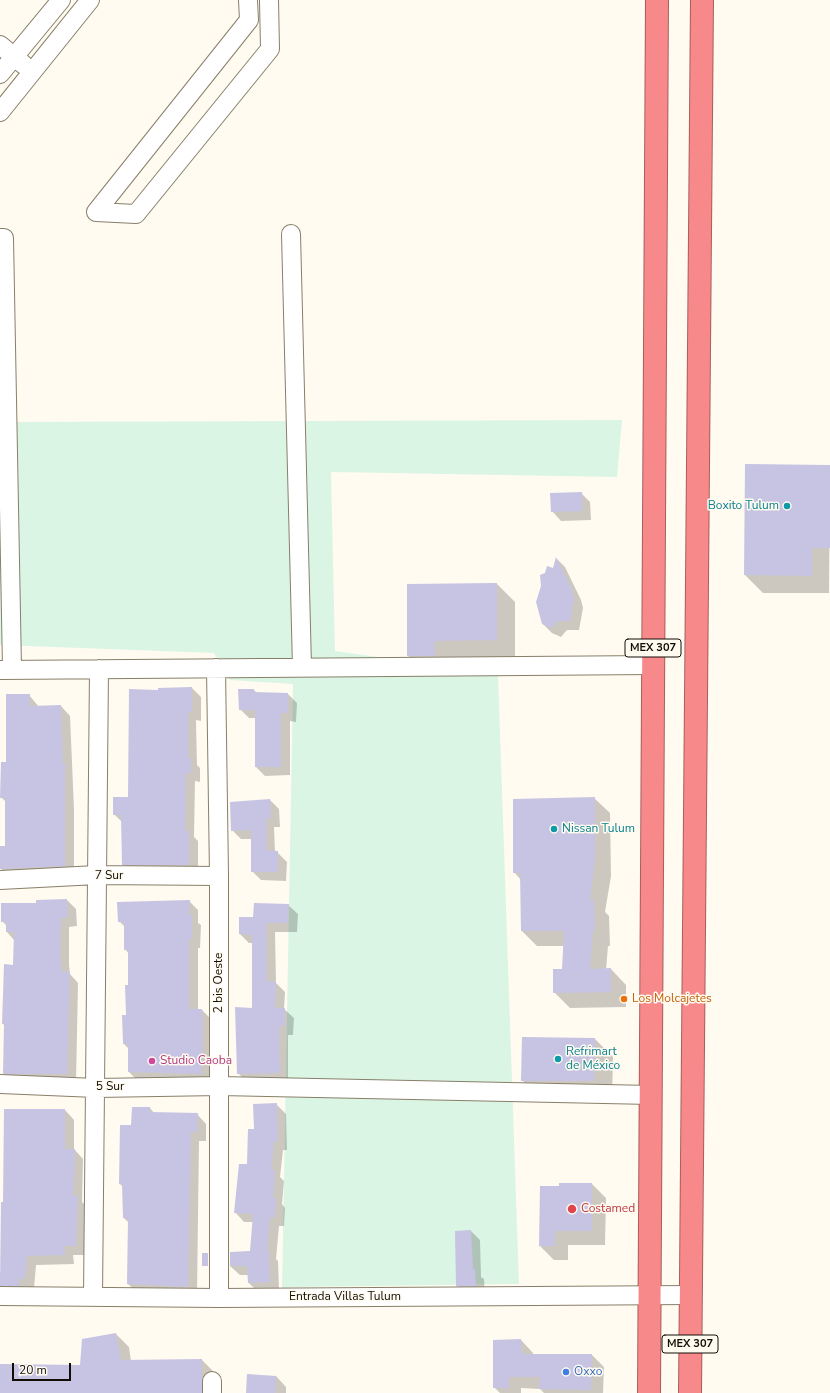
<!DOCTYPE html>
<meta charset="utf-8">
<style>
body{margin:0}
#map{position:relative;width:830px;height:1393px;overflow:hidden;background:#fffbf1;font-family:"Nunito Sans",sans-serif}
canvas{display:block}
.scale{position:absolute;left:12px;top:1363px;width:59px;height:18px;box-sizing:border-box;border:2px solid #120e06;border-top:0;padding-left:5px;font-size:12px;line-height:14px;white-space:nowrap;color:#120e06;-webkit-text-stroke:3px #fffbf1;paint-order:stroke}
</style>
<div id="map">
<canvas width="830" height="1393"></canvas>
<div class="scale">20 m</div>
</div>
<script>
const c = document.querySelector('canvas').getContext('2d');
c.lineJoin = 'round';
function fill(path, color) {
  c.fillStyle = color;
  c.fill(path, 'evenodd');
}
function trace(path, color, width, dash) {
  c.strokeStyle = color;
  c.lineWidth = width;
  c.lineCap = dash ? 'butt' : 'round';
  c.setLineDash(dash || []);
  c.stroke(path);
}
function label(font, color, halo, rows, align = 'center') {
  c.font = font + ' "Nunito Sans",sans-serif';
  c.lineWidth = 3;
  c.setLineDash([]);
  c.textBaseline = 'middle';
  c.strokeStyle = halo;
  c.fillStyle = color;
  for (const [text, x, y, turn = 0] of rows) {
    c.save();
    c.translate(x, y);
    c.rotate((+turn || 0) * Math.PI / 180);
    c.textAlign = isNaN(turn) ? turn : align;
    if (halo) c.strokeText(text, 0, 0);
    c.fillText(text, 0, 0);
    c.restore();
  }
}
const green = new Path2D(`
 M 622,420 L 617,477 L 331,472 L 335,651 L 498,674 L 519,1284 L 295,1287 L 282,1289 L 293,684 L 230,680 L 214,653 L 0,645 L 0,422 Z`);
const shadow = new Path2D(`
 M 830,466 L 829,593 L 763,593 L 745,575 Z
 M 581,493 L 590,502 L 591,520 L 561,521 L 552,511 Z
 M 557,559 L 565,567 L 581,600 L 583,608 L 579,630 L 567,630 L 561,637 L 552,633 L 542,623 Z
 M 497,584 L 515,602 L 515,658 L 426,674 L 408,656 Z
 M 192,688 L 201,697 L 201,721 L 196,720 L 197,765 L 200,768 L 200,782 L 195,781 L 194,837 L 198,841 L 198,874 L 132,873 L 123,864 L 122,822 L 114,814 L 129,798 L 159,691 Z
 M 254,690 L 257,693 L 288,694 L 297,703 L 296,722 L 290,721 L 290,775 L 265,776 L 256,767 L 256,718 L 249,718 L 240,709 Z
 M 29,695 L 39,707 L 61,706 L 70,716 L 74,809 L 74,875 L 11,878 L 1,869 L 1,847 L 6,847 L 6,802 L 1,797 L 7,763 Z
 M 594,798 L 610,813 L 611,876 L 605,912 L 609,916 L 610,946 L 608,946 L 606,970 L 611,969 L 626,985 L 626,1007 L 570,1008 L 554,992 L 563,970 L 564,946 L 537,946 L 522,931 L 521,880 L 514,872 Z
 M 270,800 L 279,809 L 280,827 L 274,827 L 275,852 L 277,852 L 287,862 L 286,881 L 261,880 L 252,871 L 252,839 L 241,839 L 232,830 Z
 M 67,900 L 76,909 L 77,926 L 69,927 L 69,965 L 70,974 L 78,983 L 76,1083 L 13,1082 L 4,1073 L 5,1026 L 3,1024 L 14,966 L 14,940 L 7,932 L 7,926 L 2,921 L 37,904 Z
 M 189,901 L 198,910 L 198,923 L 201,925 L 200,948 L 198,948 L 198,1010 L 202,1010 L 211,1019 L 211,1083 L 138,1081 L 129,1072 L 129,1049 L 124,1044 L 129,986 L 129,954 L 125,949 L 125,927 L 119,921 Z
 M 288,905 L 298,914 L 297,932 L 275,932 L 276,983 L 285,992 L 284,1009 L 294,1018 L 293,1035 L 288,1035 L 288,1082 L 247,1082 L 238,1073 L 253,1009 L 253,943 L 249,943 L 240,934 L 254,918 Z
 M 595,1039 L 613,1057 L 612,1099 L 540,1098 L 522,1080 Z
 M 276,1104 L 286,1114 L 287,1150 L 283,1150 L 280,1177 L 284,1181 L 282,1204 L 285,1208 L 284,1226 L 279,1226 L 276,1259 L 278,1261 L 279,1291 L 258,1292 L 249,1283 L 249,1275 L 240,1275 L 230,1266 L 251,1252 L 253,1222 L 244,1222 L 235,1212 L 248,1165 L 255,1130 Z
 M 150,1108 L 154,1113 L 197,1114 L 206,1124 L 206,1141 L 199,1141 L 197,1295 L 138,1293 L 128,1284 L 129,1223 L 124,1218 L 123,1187 L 120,1184 L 132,1126 Z
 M 65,1110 L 74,1120 L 74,1149 L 83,1159 L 82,1202 L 86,1206 L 85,1255 L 73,1255 L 74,1264 L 36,1265 L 34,1288 L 8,1295 L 0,1286 L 0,1272 L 2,1272 Z
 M 592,1184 L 606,1198 L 605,1245 L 568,1245 L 568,1260 L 554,1260 L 540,1246 Z
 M 471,1231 L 480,1240 L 481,1277 L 484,1279 L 485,1295 L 467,1295 L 457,1286 Z
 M 116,1334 L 129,1347 L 131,1361 L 202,1360 L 215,1373 L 215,1393 L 0,1393 L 0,1365 L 81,1366 Z
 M 521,1340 L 533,1353 L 533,1355 L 592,1355 L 604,1367 L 603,1393 L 544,1393 L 540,1389 L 521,1388 L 521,1393 L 500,1393 L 494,1387 Z
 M 276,1376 L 286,1387 L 286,1393 L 247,1393 Z`);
const building = new Path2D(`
 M 745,464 L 830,465 L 830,548 L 812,548 L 812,576 L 744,575 Z
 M 582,492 L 582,511 L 551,512 L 550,493 Z
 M 556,557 L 572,590 L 574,598 L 570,621 L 558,621 L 551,628 L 542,624 L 536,602 L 541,586 L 540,575 L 545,573 L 547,566 L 553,568 Z
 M 497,583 L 497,640 L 434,641 L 435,656 L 407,656 L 407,584 Z
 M 192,687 L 192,712 L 188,712 L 188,758 L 191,758 L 191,773 L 186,773 L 185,831 L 189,831 L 189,865 L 122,865 L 121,815 L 113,815 L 113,797 L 128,797 L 129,689 L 158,690 L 158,688 Z
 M 238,689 L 254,689 L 254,692 L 288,693 L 288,713 L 281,713 L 281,767 L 255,767 L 255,710 L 239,710 Z
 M 6,694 L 30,694 L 30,706 L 61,705 L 63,763 L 65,763 L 65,866 L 0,869 L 0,846 L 5,846 L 5,798 L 0,798 L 1,762 L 6,762 Z
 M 595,797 L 595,860 L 590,900 L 594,900 L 595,930 L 593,931 L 590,969 L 611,968 L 611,992 L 553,993 L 553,969 L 562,969 L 564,931 L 521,931 L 520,873 L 513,873 L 513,799 Z
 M 270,799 L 271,818 L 266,819 L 266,850 L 278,851 L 278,872 L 251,872 L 251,830 L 231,831 L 230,802 Z
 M 67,899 L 68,917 L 61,918 L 60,956 L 62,972 L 70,972 L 67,1074 L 3,1074 L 4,1024 L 2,1024 L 4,964 L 13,965 L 14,932 L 6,932 L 6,922 L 1,922 L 1,903 L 36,903 L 36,900 Z
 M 190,900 L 189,915 L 192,915 L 192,939 L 189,939 L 189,1009 L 202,1009 L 202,1074 L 128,1072 L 128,1044 L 123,1044 L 122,1015 L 126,1015 L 125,985 L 128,985 L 128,950 L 124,950 L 124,922 L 118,922 L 117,902 Z
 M 254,903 L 289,904 L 288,923 L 266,923 L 267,981 L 276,982 L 275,1008 L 285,1008 L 285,1026 L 279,1026 L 280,1073 L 237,1074 L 235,1007 L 252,1008 L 252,935 L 239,934 L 239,917 L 253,917 Z
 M 522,1037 L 595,1038 L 594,1081 L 521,1081 Z
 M 277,1103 L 278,1141 L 274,1141 L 271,1170 L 275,1170 L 273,1197 L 276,1198 L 275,1217 L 270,1217 L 267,1250 L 269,1250 L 270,1282 L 248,1283 L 247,1266 L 230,1266 L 230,1252 L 250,1251 L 253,1214 L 234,1213 L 239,1164 L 247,1164 L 248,1129 L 254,1129 L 253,1104 Z
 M 132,1107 L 150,1107 L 150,1112 L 198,1113 L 197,1132 L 191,1132 L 188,1287 L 127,1284 L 128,1219 L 123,1218 L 122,1184 L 119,1184 L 120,1125 L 131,1125 Z
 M 4,1109 L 65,1109 L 65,1149 L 75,1149 L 73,1196 L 78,1196 L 76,1246 L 64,1246 L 65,1255 L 27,1256 L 25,1279 L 19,1279 L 19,1286 L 0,1286 L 1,1202 L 3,1202 Z
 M 559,1183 L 592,1183 L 592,1231 L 555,1231 L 555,1246 L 539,1246 L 540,1186 L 559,1186 Z
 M 471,1230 L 473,1269 L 475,1269 L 476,1286 L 456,1286 L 455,1231 Z
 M 202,1253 L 208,1253 L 208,1266 L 202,1266 Z
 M 116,1333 L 121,1360 L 202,1359 L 202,1393 L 0,1393 L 0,1364 L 80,1365 L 82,1339 Z
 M 521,1339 L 522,1354 L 592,1354 L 591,1390 L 539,1389 L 540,1377 L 509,1377 L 509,1388 L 493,1388 L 493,1340 Z
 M 247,1374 L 276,1376 L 275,1393 L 246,1393 Z`);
const street = new Path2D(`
 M 0,45 L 24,65
 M 0,74 L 61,0
 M 0,112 L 90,0
 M 96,212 L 136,214 L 270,49 L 269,0
 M 96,212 L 249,20 L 248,0
 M 291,234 L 302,667
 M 0,238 L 4,238 L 12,669
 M 216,668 L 219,876 L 219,1298
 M 0,670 L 653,665
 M 0,880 L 97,875 L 219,876
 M 0,1084 L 96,1088 L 220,1086 L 652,1095
 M 0,1296 L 219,1298 L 690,1295
 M 93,1297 L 99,669
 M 212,1381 L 212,1393`);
const highway = new Path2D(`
 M 649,1393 L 657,0
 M 690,1393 L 702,0`);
const markers = [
 [787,506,4,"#0f9aa8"],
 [554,829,4,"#0f9aa8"],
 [624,999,4,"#e8710a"],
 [558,1059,4,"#0f9aa8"],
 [152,1061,4,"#d1479c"],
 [572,1209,5,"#e0444e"],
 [566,1372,4,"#3f7fe0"]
];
const shields = [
 [653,648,56],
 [690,1344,56]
];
const shieldNames = [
 ["MEX 307",653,648],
 ["MEX 307",690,1344]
];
const cultureNames = [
 ["Boxito Tulum",779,506,"right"],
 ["Nissan Tulum",562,829],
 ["Refrimart",566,1052],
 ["de México",566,1066]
];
const streetNames = [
 ["7 Sur",109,876],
 ["2 bis Oeste",219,983,-90],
 ["5 Sur",110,1087],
 ["Entrada Villas Tulum",345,1297]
];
const foodNames = [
 ["Los Molcajetes",632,999]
];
const hotelNames = [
 ["Studio Caoba",160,1061]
];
const healthNames = [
 ["Costamed",581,1209]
];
const shopNames = [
 ["Oxxo",574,1372]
];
fill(green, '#dbf5e5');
fill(shadow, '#0003');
fill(building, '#c7c3e2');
trace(street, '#887f69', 20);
trace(highway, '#a85e5c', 24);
trace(street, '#fff', 18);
trace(highway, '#f8898a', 22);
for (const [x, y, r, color] of markers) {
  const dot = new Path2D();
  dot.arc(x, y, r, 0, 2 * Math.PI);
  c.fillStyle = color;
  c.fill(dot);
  trace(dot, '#fffbf1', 1.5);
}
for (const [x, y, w] of shields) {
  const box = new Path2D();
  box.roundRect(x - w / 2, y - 9, w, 18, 3);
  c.fillStyle = '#fffbf1';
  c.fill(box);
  trace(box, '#120e06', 1);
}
label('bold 11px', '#120e06', null, shieldNames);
label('12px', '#0d838f', '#fffbf1', cultureNames, 'left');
label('12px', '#120e06', '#fffbf1', streetNames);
label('12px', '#c56008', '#fffbf1', foodNames, 'left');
label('12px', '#b23c85', '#fffbf1', hotelNames, 'left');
label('12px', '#be3a42', '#fffbf1', healthNames, 'left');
label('12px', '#366cbe', '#fffbf1', shopNames, 'left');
</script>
